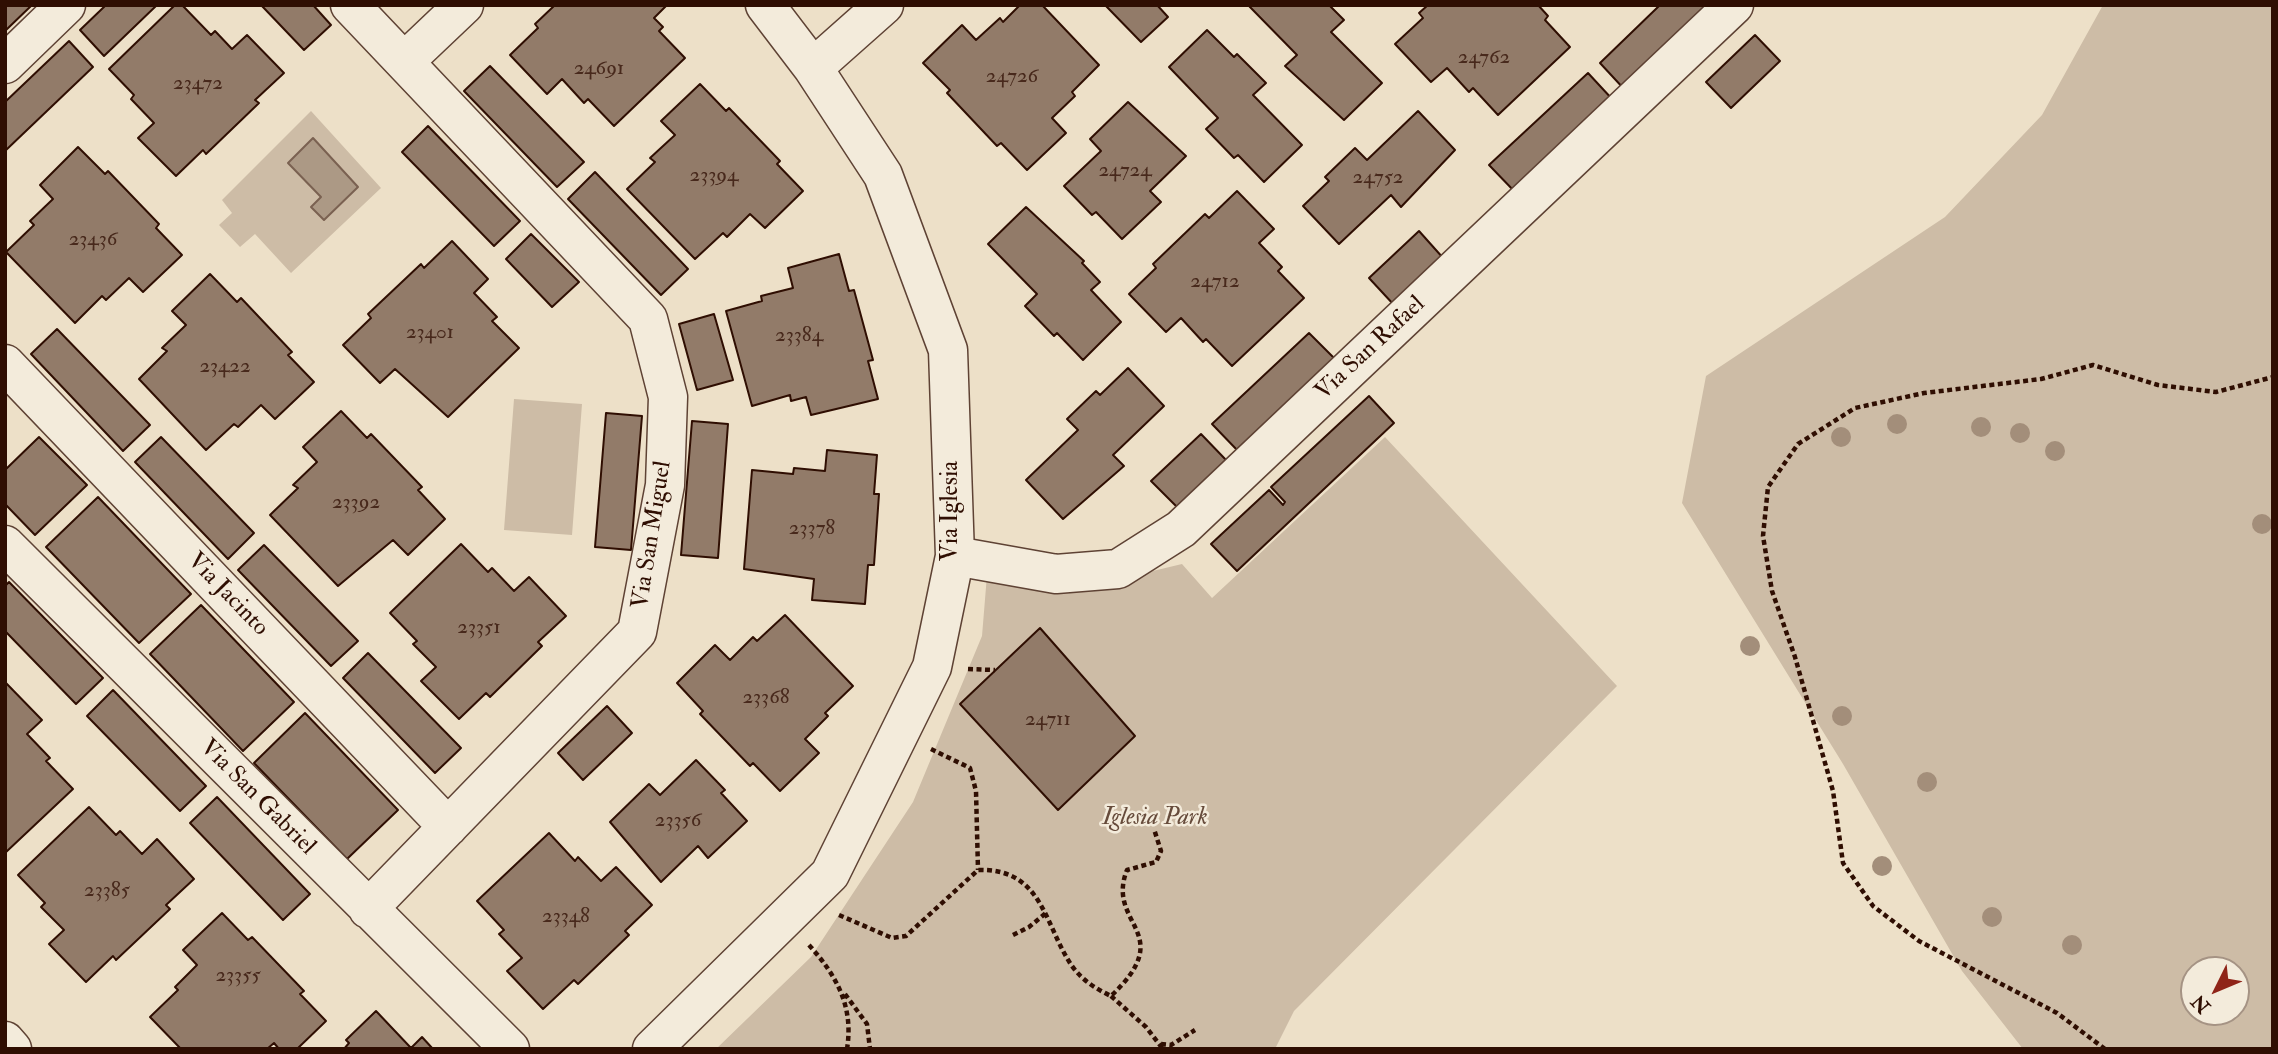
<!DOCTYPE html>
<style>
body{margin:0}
#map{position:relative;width:2278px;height:1054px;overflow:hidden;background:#ede0c8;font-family:"IM FELL Double Pica",serif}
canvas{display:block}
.frame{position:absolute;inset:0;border:7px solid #2f0e02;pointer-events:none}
.north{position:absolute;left:2180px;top:956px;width:70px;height:70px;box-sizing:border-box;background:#f3ebdb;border:2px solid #a59384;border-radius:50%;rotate:227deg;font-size:19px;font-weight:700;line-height:28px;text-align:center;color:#2f0e02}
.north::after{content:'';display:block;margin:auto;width:24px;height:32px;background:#8f2418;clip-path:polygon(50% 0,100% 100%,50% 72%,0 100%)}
</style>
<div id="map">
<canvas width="2278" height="1054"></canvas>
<div class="frame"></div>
<div class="north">N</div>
</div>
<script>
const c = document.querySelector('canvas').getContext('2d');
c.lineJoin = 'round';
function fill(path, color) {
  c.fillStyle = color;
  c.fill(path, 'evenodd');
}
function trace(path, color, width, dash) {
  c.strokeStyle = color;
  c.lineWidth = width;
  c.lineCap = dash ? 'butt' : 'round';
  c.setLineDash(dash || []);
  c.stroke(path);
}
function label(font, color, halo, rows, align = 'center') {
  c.font = font + ' "IM FELL Double Pica",serif';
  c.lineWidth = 5;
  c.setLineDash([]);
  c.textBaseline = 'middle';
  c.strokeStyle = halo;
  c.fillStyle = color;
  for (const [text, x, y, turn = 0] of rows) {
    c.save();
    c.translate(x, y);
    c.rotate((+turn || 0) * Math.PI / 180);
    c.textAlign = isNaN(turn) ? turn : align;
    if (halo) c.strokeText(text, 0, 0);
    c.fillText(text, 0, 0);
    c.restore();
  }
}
const green = new Path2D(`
 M 2103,5 L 2273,5 L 2273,1049 L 2023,1049 L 1962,971 L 1843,764 L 1682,503 L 1706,376 L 1945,217 L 2042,115 ZM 2236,970 L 2236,1012 L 2194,1012 L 2194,970 Z
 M 311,111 L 381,188 L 291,273 L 255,234 L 240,247 L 219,225 L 232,213 L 222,200 Z
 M 514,399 L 582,404 L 572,535 L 504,530 Z
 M 1385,437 L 1617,686 L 1294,1011 L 1275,1049 L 716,1049 L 811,957 L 913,802 L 982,636 L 987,575 L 1082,588 L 1182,564 L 1212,598 Z`);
const water = new Path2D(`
 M 313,138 L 358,187 L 324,220 L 311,207 L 321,197 L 288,163 Z`);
const building = new Path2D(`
 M 5,5 L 32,5 L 5,31 Z
 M 106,5 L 157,5 L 104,56 L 80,30 Z
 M 175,5 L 182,5 L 211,35 L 215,31 L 232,49 L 247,35 L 284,73 L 255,100 L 259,103 L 206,154 L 203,150 L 176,176 L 138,138 L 154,123 L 131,99 L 134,95 L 109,69 Z
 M 261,5 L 313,5 L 331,25 L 304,50 Z
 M 555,5 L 667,5 L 654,18 L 663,27 L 659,31 L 685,58 L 614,126 L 588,99 L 584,103 L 562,79 L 547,94 L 510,55 L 538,28 L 535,24 Z
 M 1020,5 L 1042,5 L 1099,65 L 1072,92 L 1075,96 L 1052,118 L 1066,133 L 1027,170 L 1001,143 L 997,146 L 947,93 L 950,90 L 923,63 L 962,25 L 976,40 L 1000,18 L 1003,22 Z
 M 1105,5 L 1157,5 L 1168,17 L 1141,42 Z
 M 1248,5 L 1329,5 L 1344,20 L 1331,32 L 1382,83 L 1344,120 L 1285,66 L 1297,55 Z
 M 1428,5 L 1538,5 L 1548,16 L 1545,20 L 1570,47 L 1498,115 L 1473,88 L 1469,92 L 1447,68 L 1431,82 L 1395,44 L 1423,18 L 1419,13 Z
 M 1660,5 L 1715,5 L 1625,90 L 1600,63 Z
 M 1207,30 L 1234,57 L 1237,54 L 1266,83 L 1253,95 L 1302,145 L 1264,182 L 1238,155 L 1234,158 L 1206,129 L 1218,118 L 1169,67 Z
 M 1755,35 L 1780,61 L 1731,108 L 1706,82 Z
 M 69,41 L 93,67 L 5,151 L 5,102 Z
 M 490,66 L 584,162 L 557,187 L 464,91 Z
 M 1588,73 L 1613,100 L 1515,192 L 1489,165 Z
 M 700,84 L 726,111 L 729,108 L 780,161 L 777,164 L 803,191 L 765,228 L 750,214 L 727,237 L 723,233 L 695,259 L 627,189 L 655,162 L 650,158 L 675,135 L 661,121 Z
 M 1128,102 L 1186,156 L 1150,191 L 1161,202 L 1122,239 L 1096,212 L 1092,215 L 1064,186 L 1101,151 L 1090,139 Z
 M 1418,111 L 1455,150 L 1401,207 L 1391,195 L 1339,244 L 1303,206 L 1329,181 L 1325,177 L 1355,148 L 1367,160 Z
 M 428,126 L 520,221 L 494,246 L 402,152 Z
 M 78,147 L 105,174 L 108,171 L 159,224 L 156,228 L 182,255 L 143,292 L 129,278 L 106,300 L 102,296 L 75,323 L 6,252 L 34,225 L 30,221 L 53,199 L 40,185 Z
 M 595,172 L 688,269 L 661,295 L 568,199 Z
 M 1237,191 L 1274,229 L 1259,243 L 1282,267 L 1278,271 L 1304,298 L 1232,366 L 1206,339 L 1203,342 L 1181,318 L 1166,332 L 1129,294 L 1156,268 L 1153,264 L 1205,214 L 1209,218 Z
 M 1026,207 L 1084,261 L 1082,263 L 1100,282 L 1091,290 L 1121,322 L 1083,360 L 1057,333 L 1054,336 L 1025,306 L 1037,294 L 988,244 Z
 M 1419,231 L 1444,259 L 1394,305 L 1369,278 Z
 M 531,234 L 579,282 L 552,307 L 506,259 Z
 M 452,241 L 488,279 L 474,293 L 497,317 L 492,321 L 519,348 L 448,417 L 395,369 L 380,383 L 343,345 L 371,318 L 368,314 L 421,264 L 424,268 Z
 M 839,254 L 849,291 L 854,290 L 873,360 L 868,361 L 878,399 L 811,415 L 806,397 L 791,401 L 790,395 L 752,406 L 726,311 L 762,301 L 761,296 L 793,288 L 788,268 Z
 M 210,274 L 237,302 L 241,298 L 292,352 L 288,355 L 314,382 L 275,419 L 261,405 L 238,427 L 234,424 L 206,450 L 139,379 L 167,351 L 162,348 L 186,325 L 172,311 Z
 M 714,314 L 733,380 L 697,390 L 679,324 Z
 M 57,329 L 150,425 L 123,451 L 31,354 Z
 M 1309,333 L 1336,360 L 1238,451 L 1212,424 Z
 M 1128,368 L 1164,406 L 1113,455 L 1124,466 L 1063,519 L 1026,480 L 1078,430 L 1067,419 L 1096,391 L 1100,395 Z
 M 1369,396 L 1394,423 L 1237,571 L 1211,544 L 1269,490 L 1283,505 L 1285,502 L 1271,487 Z
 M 341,411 L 367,438 L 371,434 L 422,487 L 418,490 L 445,519 L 408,555 L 393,540 L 338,586 L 270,515 L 298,488 L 293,485 L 317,462 L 303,447 Z
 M 606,413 L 642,416 L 631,550 L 595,547 Z
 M 692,421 L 728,424 L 718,558 L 681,555 Z
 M 1201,434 L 1227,461 L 1177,507 L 1151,481 Z
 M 39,437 L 87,485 L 35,535 L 5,504 L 5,470 Z
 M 161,437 L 254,533 L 228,559 L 135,462 Z
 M 827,450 L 877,455 L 874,494 L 879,494 L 874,565 L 868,565 L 865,604 L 812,600 L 814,579 L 744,569 L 752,470 L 793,474 L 794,468 L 825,471 Z
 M 98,497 L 191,594 L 139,643 L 46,547 Z
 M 461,544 L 488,572 L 492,568 L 514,591 L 529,577 L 566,616 L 538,642 L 542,646 L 490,697 L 486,693 L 459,719 L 421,681 L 436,667 L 413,644 L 417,641 L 390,613 Z
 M 264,545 L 358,641 L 331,666 L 238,570 Z
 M 9,582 L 103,678 L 76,704 L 5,631 L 5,586 Z
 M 201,605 L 294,702 L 243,751 L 150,654 Z
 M 785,615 L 853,686 L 825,713 L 828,716 L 805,739 L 819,753 L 780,791 L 753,763 L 750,766 L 700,714 L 703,711 L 677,683 L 715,645 L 730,660 L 753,637 L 757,641 Z
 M 1040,628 L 1135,736 L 1058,810 L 960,704 Z
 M 368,653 L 461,748 L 435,773 L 343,678 Z
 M 5,682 L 42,720 L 27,734 L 50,758 L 46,761 L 73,789 L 5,853 Z
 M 113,690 L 206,786 L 180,811 L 87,716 Z
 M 607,706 L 632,733 L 583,780 L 558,753 Z
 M 305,713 L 398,810 L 347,859 L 254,763 Z
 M 696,760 L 725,790 L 721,793 L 747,821 L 708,858 L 698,846 L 661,882 L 610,822 L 649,784 L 660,795 Z
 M 217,797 L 310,894 L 283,920 L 190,823 Z
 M 89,807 L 116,835 L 120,831 L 142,854 L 157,839 L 194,879 L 166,905 L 170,909 L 116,960 L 113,956 L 86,982 L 49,944 L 64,930 L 41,907 L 45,903 L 18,875 Z
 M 549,833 L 575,861 L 578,857 L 601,881 L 616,867 L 652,905 L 625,931 L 629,935 L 578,984 L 574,980 L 543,1009 L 507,971 L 522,958 L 499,934 L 504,930 L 477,901 Z
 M 222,913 L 248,940 L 252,937 L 304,991 L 300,994 L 326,1021 L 297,1049 L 279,1049 L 274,1043 L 267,1049 L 181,1049 L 150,1017 L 178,990 L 175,987 L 197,965 L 183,950 Z
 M 376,1011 L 411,1048 L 422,1037 L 433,1049 L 344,1049 L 349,1043 L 346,1040 Z`);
const path = new Path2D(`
 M 968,669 L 995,670
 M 931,749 L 970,768 L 976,791 L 978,870
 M 839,915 L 892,938 L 906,936 L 978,870 C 1043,868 1044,925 1072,966 C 1082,980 1096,989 1111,996 C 1179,932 1105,925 1127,870 L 1156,862 L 1161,851 L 1154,829
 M 1013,935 L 1029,927 L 1046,913
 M 809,945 C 836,975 854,1006 847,1049
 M 845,994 L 867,1024 L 870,1049
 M 1111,996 L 1146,1027 L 1163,1049
 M 1161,1044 L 1171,1045 L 1195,1030
 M 2105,1049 L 2057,1013 L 1919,941 L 1873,906 L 1843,863 L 1833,791 L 1795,657 L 1772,591 L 1763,536 L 1768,487 L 1798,444 L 1855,408 L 1924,393 L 2041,379 L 2093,365 L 2158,385 L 2216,392 L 2273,377`);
const minor = new Path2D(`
 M 350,5 L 648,319 L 668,397 L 665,485 L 637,632 L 368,909
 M 405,61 L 464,5
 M 5,64 L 66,5
 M 813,68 L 884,5
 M 5,364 L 448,827
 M 5,545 L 510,1049
 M 955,556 L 1056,574 L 1118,569 L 1181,529 L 1734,5
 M 5,1041 L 12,1049
 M 652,1049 L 830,874 L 932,667 L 955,556 L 948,350 L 883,175 L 813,68 L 765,5`);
const trees = [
 [1897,424],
 [1981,427],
 [2020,433],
 [1841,437],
 [2055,451],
 [2262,524],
 [1750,646],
 [1842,716],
 [1927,782],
 [1882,866],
 [1992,917],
 [2072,945]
];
const numberNames = [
 ["24762",1484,58],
 ["24691",599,69],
 ["24726",1012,77],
 ["23472",198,84],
 ["24724",1125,171],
 ["23394",714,176],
 ["24752",1378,178],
 ["23436",93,240],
 ["24712",1215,282],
 ["23401",430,333],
 ["23384",799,336],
 ["23422",225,367],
 ["23392",356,503],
 ["23378",812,529],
 ["23351",479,628],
 ["23368",766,698],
 ["24711",1048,720],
 ["23356",678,821],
 ["23385",107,891],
 ["23348",566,917],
 ["23355",238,976]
];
const streetNames = [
 ["Via San Rafael",1371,349,-43],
 ["Via Iglesia",952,511,-90],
 ["Via San Miguel",653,535,-81],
 ["Via Jacinto",227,595,46],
 ["Via San Gabriel",257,798,45]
];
const parkNames = [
 ["Iglesia Park",1155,819]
];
fill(green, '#cdbca6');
fill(water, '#ac9985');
trace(water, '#7a6151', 2);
fill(building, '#927b69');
trace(building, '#2f0e02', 2);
trace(minor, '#5e4234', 41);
trace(path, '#2f0e02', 4.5, [5, 3.5]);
trace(minor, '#f3ebdb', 38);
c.fillStyle = '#a38e7a';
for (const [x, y] of trees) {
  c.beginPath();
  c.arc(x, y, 10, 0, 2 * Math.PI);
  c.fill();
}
label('21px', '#48291c', null, numberNames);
label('24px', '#2f0e02', '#f3ebdb', streetNames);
label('italic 24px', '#664b3b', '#f3ebdb', parkNames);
</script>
